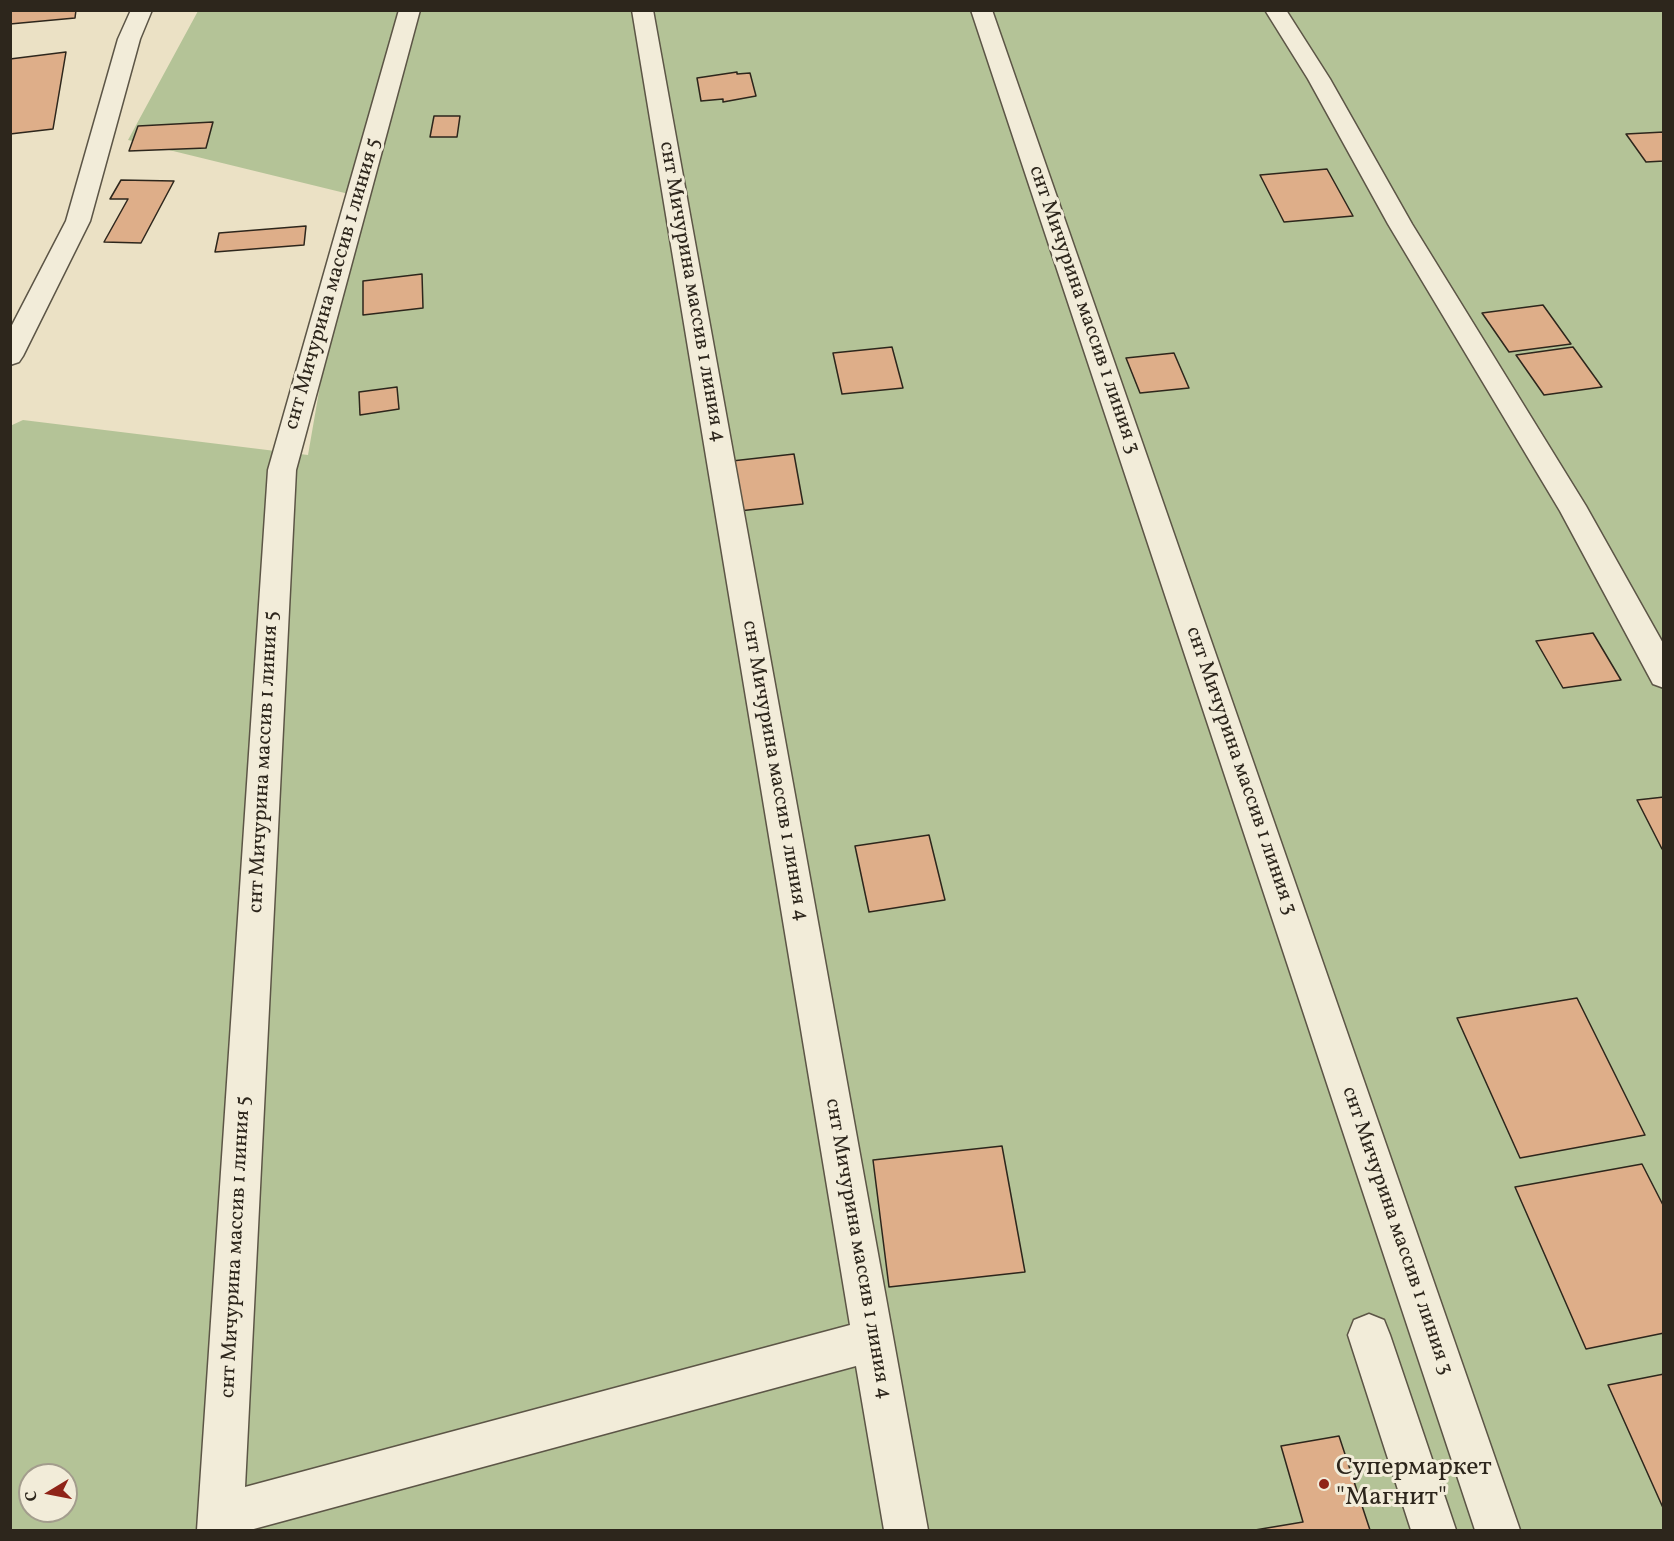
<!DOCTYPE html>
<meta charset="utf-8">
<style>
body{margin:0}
#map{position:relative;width:1674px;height:1541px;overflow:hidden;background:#ebe1c5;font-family:Vollkorn,serif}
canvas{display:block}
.frame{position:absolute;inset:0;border:12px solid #2d261c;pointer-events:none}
.north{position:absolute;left:18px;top:1463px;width:60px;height:60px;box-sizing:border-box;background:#f2ecd9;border:2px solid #a39d8d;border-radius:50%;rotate:260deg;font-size:16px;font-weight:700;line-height:24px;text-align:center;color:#2d261c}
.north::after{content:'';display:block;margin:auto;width:21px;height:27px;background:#8f2418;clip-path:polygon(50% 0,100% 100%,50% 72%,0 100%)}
</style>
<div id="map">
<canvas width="1674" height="1541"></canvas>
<div class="frame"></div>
<div class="north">С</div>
</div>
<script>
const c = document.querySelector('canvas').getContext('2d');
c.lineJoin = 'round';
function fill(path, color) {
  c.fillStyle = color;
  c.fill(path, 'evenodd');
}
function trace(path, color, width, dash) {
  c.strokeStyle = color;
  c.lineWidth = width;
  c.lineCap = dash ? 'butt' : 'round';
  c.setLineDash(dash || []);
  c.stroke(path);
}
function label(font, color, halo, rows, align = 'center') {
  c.font = font + ' Vollkorn,serif';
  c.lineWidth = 6;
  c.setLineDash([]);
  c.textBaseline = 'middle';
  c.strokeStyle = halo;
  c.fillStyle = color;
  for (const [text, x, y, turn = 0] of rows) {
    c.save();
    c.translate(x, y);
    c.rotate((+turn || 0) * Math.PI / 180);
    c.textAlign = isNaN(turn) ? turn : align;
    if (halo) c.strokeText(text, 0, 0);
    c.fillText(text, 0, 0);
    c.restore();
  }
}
const green = new Path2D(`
 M 198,11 L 1663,11 L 1663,1530 L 11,1530 L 10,426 L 23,420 L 308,455 L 353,195 L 128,140 ZM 30,1475 L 66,1475 L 66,1511 L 30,1511 Z`);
const building = new Path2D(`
 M 10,10 L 76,10 L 75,18 L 10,24 Z
 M 66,52 L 53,129 L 10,134 L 10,59 Z
 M 737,72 L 737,74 L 750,73 L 756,96 L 723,102 L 723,99 L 701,101 L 697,78 Z
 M 434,116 L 460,116 L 457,137 L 430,137 Z
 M 213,122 L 206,148 L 129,151 L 138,126 Z
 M 1664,132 L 1664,161 L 1646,162 L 1626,134 Z
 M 1327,169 L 1353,216 L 1284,222 L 1260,175 Z
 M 121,180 L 174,181 L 141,243 L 104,242 L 128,199 L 110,199 Z
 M 306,226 L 304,245 L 215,252 L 219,233 Z
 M 422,274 L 423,308 L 363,315 L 363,281 Z
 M 1543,305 L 1571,344 L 1509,352 L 1482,313 Z
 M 892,347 L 903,388 L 842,394 L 833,353 Z
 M 1573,347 L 1602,387 L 1544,395 L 1516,355 Z
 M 1174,353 L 1189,388 L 1140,393 L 1126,358 Z
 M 397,387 L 399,409 L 360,415 L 359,392 Z
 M 794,454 L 803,504 L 739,511 L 732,461 Z
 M 1593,633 L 1621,680 L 1563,688 L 1536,641 Z
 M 1664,797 L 1664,849 L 1662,849 L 1637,800 Z
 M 929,835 L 945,900 L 869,912 L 855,846 Z
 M 1577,998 L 1645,1135 L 1520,1158 L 1457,1018 Z
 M 1002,1146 L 1025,1272 L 889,1287 L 873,1160 Z
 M 1642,1164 L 1664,1207 L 1664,1333 L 1586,1349 L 1515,1187 Z
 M 1664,1374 L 1664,1510 L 1608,1385 Z
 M 1339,1436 L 1370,1530 L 1255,1530 L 1303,1522 L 1281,1446 Z`);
const minor = new Path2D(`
 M 131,10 L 152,10 L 140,39 L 90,221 L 23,356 L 19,362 L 10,365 L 10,329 L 66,221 L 118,39 Z
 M 399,10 L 420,10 L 296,470 L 245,1487 L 850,1325 L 632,10 L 653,10 L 928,1530 L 884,1530 L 856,1366 L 250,1530 L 197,1530 L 268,470 Z
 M 971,10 L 992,10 L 1520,1530 L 1475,1530 Z
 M 1265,10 L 1286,10 L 1330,79 L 1412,224 L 1586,506 L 1664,645 L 1664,688 L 1653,684 L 1560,511 L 1388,224 L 1308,79 Z
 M 1369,1314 L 1384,1320 L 1390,1335 L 1456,1530 L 1411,1530 L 1348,1335 L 1354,1320 Z`);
const markers = [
 [1324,1484,6,"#8f2418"]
];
const streetNames = [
 ["снт Мичурина массив 1 линия 5",334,284,-74],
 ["снт Мичурина массив 1 линия 4",691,292,80],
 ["снт Мичурина массив 1 линия 3",1083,310,71],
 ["снт Мичурина массив 1 линия 5",265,762,-87],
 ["снт Мичурина массив 1 линия 4",774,771,80],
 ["снт Мичурина массив 1 линия 3",1240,771,71],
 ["снт Мичурина массив 1 линия 3",1396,1231,71],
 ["снт Мичурина массив 1 линия 5",237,1247,-87],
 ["снт Мичурина массив 1 линия 4",857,1249,80]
];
const nearPoinames = [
 ["Супермаркет",1336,1469],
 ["\"Магнит\"",1336,1499]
];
fill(green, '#b4c397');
fill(building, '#deae89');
trace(building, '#2d261c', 1.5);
trace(minor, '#5c5546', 3);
fill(minor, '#f2ecd9');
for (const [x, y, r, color] of markers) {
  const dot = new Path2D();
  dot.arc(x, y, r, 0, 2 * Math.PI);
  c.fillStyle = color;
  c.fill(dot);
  trace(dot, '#f2ecd9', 2);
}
label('21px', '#2d261c', '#f2ecd9', streetNames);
label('26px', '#2d261c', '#f2ecd9', nearPoinames, 'left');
</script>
